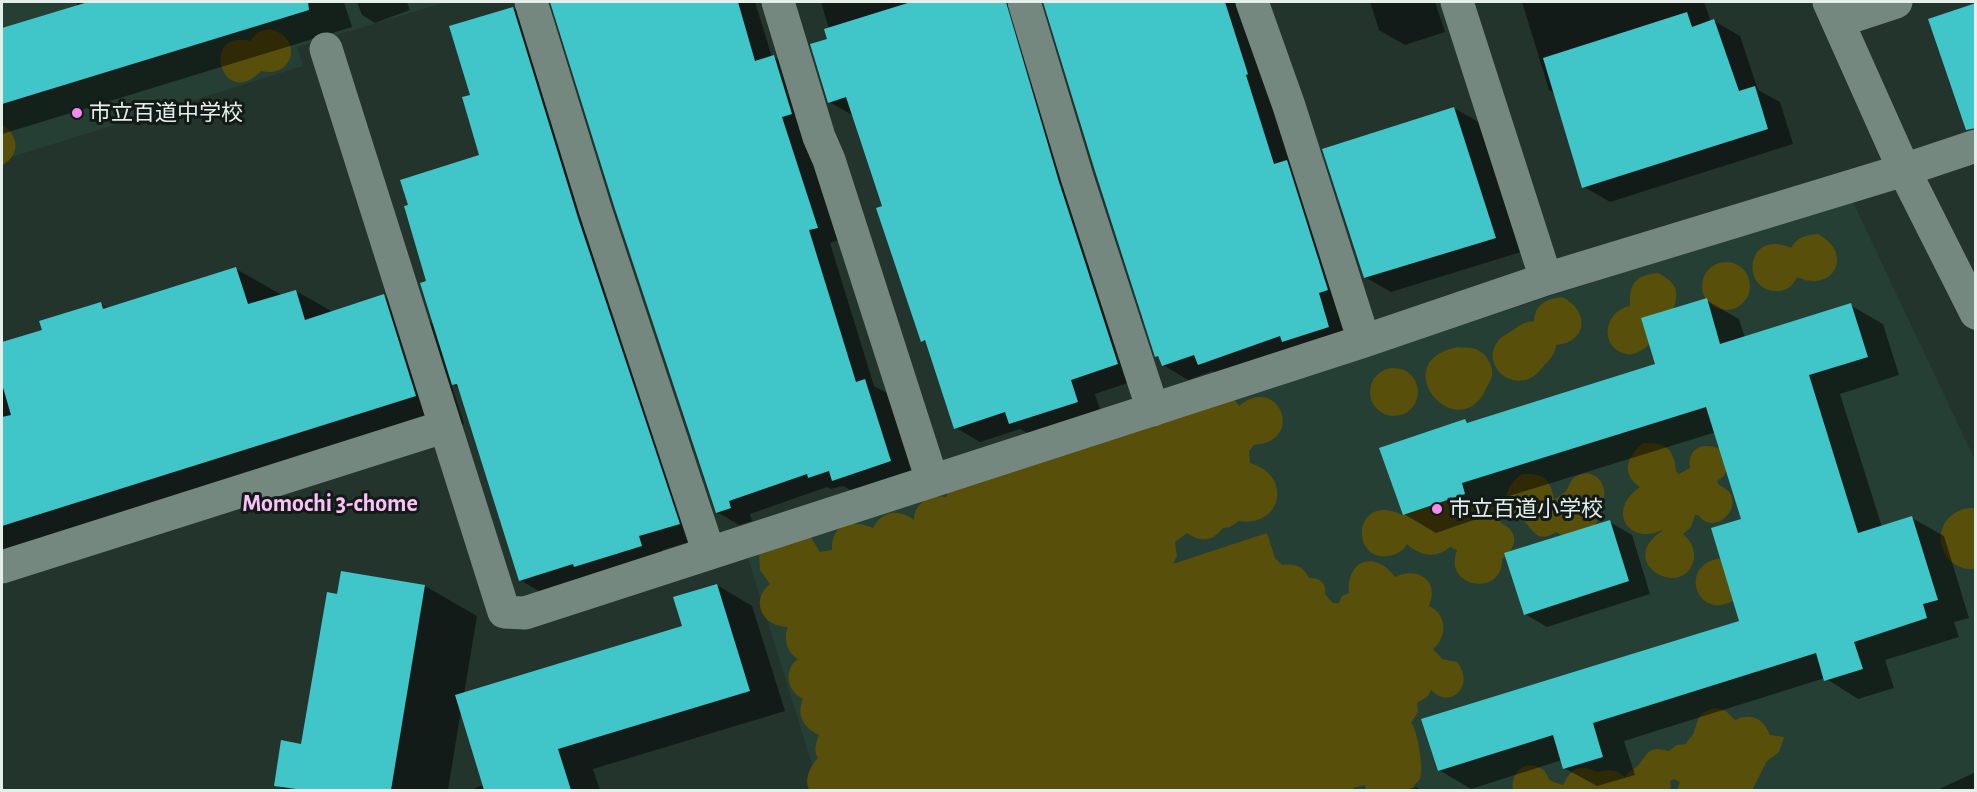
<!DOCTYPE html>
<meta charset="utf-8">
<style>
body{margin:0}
#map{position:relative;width:1977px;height:792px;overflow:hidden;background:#23342d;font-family:"Alegreya Sans",sans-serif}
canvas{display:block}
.frame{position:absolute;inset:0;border:3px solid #e4efea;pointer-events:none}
</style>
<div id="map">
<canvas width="1977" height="792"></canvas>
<div class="frame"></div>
</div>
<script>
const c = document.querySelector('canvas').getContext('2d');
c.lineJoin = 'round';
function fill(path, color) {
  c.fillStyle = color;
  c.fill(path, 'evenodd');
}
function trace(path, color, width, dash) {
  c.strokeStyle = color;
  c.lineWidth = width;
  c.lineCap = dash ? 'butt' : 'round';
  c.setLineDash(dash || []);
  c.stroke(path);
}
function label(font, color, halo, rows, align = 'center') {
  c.font = font + ' "Alegreya Sans","Noto Sans JP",sans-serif';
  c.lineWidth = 6;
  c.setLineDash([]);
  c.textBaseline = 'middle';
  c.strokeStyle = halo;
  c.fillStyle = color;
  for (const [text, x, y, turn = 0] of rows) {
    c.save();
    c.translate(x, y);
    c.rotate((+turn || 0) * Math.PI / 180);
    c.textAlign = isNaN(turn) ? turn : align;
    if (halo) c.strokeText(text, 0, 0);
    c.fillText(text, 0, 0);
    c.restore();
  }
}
const built = new Path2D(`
 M 2,2 L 446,2 L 297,47 L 303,66 L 2,160 Z
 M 1851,198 L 1975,460 L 1975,790 L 820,790 L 748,558 Z`);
const green = new Path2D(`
 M 269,29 C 304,36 295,79 261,71 C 222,112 199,29 250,41 L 258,32 Z
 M 2,125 C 19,134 21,156 2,165 Z
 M 1818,234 C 1855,254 1833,294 1797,277 C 1794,284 1788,290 1780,291 C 1739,294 1745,227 1791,248 C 1797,237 1806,235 1818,234 Z
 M1702 286a24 24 0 1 1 48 0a24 24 0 1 1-48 0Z
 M 1658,273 C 1666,278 1675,282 1676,292 C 1680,310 1648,359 1626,354 C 1599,348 1603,311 1630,306 C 1629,284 1635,275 1658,273 Z
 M 1562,297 C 1590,311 1588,342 1556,345 C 1555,356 1548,361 1542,368 C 1519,399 1478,367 1498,341 C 1503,335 1507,334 1513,330 C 1520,325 1524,322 1534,321 C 1535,304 1547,299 1562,297 Z
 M 1458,347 C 1464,348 1467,347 1472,348 C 1484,350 1494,364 1492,376 C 1491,381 1486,388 1484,393 C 1454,445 1385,361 1458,347 Z
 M1370 392a24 24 0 1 1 48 0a24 24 0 1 1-48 0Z
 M 1232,396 L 1239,406 C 1278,373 1307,441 1254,445 L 1249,451 L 1250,463 C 1294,476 1281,528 1239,521 L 1230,527 L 1223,528 C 1213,541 1201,543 1187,533 L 1175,542 L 1177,556 L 1173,564 L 1267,533 L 1275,558 L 1282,565 C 1296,563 1303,566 1309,578 C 1319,577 1327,583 1325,594 L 1333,603 L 1339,603 L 1342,596 L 1349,593 C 1346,559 1376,550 1395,577 C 1418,566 1440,581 1429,606 C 1447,614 1448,637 1433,649 L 1442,659 L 1457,662 C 1476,686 1450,710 1431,690 L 1428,696 L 1417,703 L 1418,712 L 1411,723 C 1418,731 1424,770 1420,779 C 1418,782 1415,784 1413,786 L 1417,790 L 1366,790 L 1365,785 L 1353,788 L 1354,790 L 809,790 C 804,778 810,767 818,758 C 813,751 816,742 819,735 C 804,728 796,716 803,699 C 787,691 783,670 798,659 C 787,653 783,638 788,627 C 763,627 749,601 770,584 L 760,570 L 759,554 L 810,536 L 820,552 L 832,550 C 831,523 852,519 873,528 C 882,511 898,508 914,520 C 914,502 931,494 946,497 L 952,482 Z
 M 1644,443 C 1666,442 1674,449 1676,471 L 1679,474 L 1690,468 C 1687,447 1704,442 1720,449 L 1728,467 L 1724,476 L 1717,481 L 1719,485 C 1752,499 1717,540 1698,515 L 1695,515 L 1691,527 L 1683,534 C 1690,540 1695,548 1694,558 C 1687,602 1613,564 1662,531 L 1662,530 C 1630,546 1605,511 1640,487 C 1620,474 1627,455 1644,443 Z
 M 1522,474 C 1543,473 1551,479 1554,500 C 1557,497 1563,494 1566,491 C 1570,486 1569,480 1577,476 C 1597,465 1615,493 1597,508 L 1598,519 L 1593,531 L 1569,539 L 1556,532 C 1538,543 1535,533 1525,522 C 1522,519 1516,518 1513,514 C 1500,500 1508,484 1522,474 Z
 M 1440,496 L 1451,503 L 1464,502 L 1471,505 L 1483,502 L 1492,505 L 1499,513 L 1501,523 C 1520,532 1517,548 1502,559 C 1504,597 1442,589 1457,550 L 1450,547 C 1436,559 1419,556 1407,544 C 1403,551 1396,555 1388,556 C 1349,561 1354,491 1402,515 L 1404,509 Z
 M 1975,508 L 1975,569 C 1939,572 1927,523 1961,510 C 1965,508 1971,508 1975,508 Z
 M 1724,558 L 1738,597 C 1698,628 1674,561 1724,558 Z
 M 1715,708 L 1726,711 L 1735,720 C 1751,712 1764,719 1770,735 L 1784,737 L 1779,752 L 1767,761 L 1752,790 L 1677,790 L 1680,782 L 1674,779 L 1670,781 L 1671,790 L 1513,790 C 1510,773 1525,758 1542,769 C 1546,771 1548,778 1550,780 C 1552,782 1560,784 1563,785 C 1571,768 1580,764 1597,772 C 1609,769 1616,769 1625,777 C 1629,770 1636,769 1640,763 C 1649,750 1652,746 1669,751 L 1677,745 L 1686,744 C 1688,739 1693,736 1694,732 C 1699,717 1698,713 1715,708 Z`);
const shadow = new Path2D(`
 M 76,2 L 344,2 L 352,27 L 2,134 L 2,30 L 78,6 Z
 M 357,2 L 407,2 L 410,10 L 375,23 L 362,15 Z
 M 552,2 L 755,2 L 772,57 L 774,57 L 796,69 L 839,240 L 830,243 L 874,386 L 887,393 L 912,473 L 855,492 L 843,486 L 831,489 L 827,487 L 750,514 L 752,521 L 739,525 L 717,512 L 615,206 Z
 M 821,2 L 1038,2 L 1142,378 L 1095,394 L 1102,415 L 1035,437 L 1020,429 L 980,442 L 956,428 L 928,344 L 922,340 L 884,207 L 854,116 L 829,102 L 829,29 Z
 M 1045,2 L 1243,2 L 1353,341 L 1224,378 L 1212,371 L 1188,380 L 1163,365 L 1161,358 L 1157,356 L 1096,171 Z
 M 1370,2 L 1435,2 L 1445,32 L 1405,45 L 1379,30 Z
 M 1522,2 L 1704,2 L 1711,22 L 1714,21 L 1740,36 L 1758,90 L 1780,102 L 1793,144 L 1610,202 L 1584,187 L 1555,93 L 1549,90 Z
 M 513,8 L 537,22 L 703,538 L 662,550 L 665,559 L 544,594 L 520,580 L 459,388 L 451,383 L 464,424 L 2,568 L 2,344 L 44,331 L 101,304 L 109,309 L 236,269 L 282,295 L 296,291 L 333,312 L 384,296 L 435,325 L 428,282 L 481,156 L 472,96 Z
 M 1454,108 L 1480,123 L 1521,252 L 1391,292 L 1365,277 Z
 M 1706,300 L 1739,319 L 1745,338 L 1850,305 L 1883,324 L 1899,375 L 1840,394 L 1882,527 L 1912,518 L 1944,536 L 1969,618 L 1954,622 L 1959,637 L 1885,660 L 1894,688 L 1858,699 L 1825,678 L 1624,741 L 1635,775 L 1597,786 L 1564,768 L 1562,760 L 1471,789 L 1439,770 L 1741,622 L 1743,520 L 1716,432 L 1493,501 L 1497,512 L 1436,533 L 1404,514 L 1465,421 L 1470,423 L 1657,365 Z
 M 1610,522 L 1632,535 L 1650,594 L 1547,627 L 1525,614 Z
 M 717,585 L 752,606 L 785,711 L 593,769 L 600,790 L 475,790 L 475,788 L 484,785 L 461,710 L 448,790 L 285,790 L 276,785 L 302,745 L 338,595 L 425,586 L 477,616 L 464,694 L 684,627 Z
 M 1976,772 L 1976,790 L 1937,790 Z
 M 1416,787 L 1421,790 L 1405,790 Z`);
const building = new Path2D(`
 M 88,2 L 308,2 L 309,10 L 2,104 L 2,28 Z
 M 550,2 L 738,2 L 755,61 L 774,55 L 792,114 L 782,117 L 818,228 L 809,230 L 856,382 L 865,379 L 891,461 L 832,481 L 829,471 L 808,478 L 807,474 L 729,501 L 731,508 L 716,513 L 614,206 Z
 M 911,2 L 1006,2 L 1059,182 L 1118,364 L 1071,380 L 1078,402 L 1009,424 L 1005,412 L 954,429 L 925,340 L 921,342 L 876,208 L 882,206 L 846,97 L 828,103 L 810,44 L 827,39 L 824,29 Z
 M 1043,2 L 1225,2 L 1248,74 L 1246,75 L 1274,164 L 1287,160 L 1328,290 L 1319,293 L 1329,327 L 1282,342 L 1280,336 L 1198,365 L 1194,355 L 1162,366 L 1158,356 L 1155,357 L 1095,171 Z
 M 1976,3 L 1976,128 L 1966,130 L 1928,19 Z
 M 513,7 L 578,218 L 680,524 L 639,536 L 642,546 L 574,567 L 573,564 L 519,581 L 457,384 L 452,385 L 420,283 L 426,281 L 404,206 L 408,205 L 400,180 L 479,155 L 462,97 L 470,95 L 449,26 Z
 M 1687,12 L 1692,27 L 1714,19 L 1739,91 L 1755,86 L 1768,129 L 1582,188 L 1543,58 Z
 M 1454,107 L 1496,238 L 1364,278 L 1322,149 Z
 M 236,267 L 248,304 L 296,290 L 305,320 L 384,294 L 416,396 L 2,526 L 2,417 L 11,415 L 2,384 L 2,342 L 42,330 L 39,321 L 101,302 L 103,309 Z
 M 1707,298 L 1720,344 L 1851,303 L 1868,357 L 1809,375 L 1858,533 L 1912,516 L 1938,600 L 1923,604 L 1927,618 L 1854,642 L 1863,669 L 1824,681 L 1816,653 L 1593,723 L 1603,757 L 1563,769 L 1553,735 L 1438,771 L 1421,719 L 1739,621 L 1711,528 L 1741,519 L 1706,407 L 1462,483 L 1465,494 L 1403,515 L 1379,448 L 1465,419 L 1467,423 L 1655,364 L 1641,318 Z
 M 1610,520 L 1629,581 L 1524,615 L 1504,553 Z
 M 341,571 L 425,585 L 391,790 L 303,790 L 274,786 L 281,740 L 301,744 L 327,592 L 337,594 Z
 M 717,584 L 750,691 L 558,749 L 571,790 L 484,790 L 455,695 L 682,626 L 673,597 Z`);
const minor = new Path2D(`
 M 531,2 L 596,212 L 709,553
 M 778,2 L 819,137 L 829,160 L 932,480
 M 1024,2 L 1077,177 L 1153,410
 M 1252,2 L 1289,106 L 1364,341
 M 1457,2 L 1546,279
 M 1829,2 L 1904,170 L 1976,313
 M 1838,21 L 1896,2
 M 326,49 L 504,612 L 525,613 L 1364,341 L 1546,279 L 1904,170 L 1976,146
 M 2,567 L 443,427`);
const markers = [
 [77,113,6,"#f38af2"],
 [1437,509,6,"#f38af2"]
];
const poiNames = [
 ["市立百道中学校",89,113],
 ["市立百道小学校",1449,509]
];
const neighbourhoodNames = [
 ["Momochi 3-chome",330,504]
];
fill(built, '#263f34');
fill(green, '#584f0b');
fill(shadow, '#0007');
fill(building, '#40c5c9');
trace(minor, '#75887f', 33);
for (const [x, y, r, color] of markers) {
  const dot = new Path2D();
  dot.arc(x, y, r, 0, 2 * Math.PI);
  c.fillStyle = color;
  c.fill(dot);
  trace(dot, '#131a17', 2);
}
label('22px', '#e4efea', '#131a17', poiNames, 'left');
label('bold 24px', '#fdc2fb', '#131a17', neighbourhoodNames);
</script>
